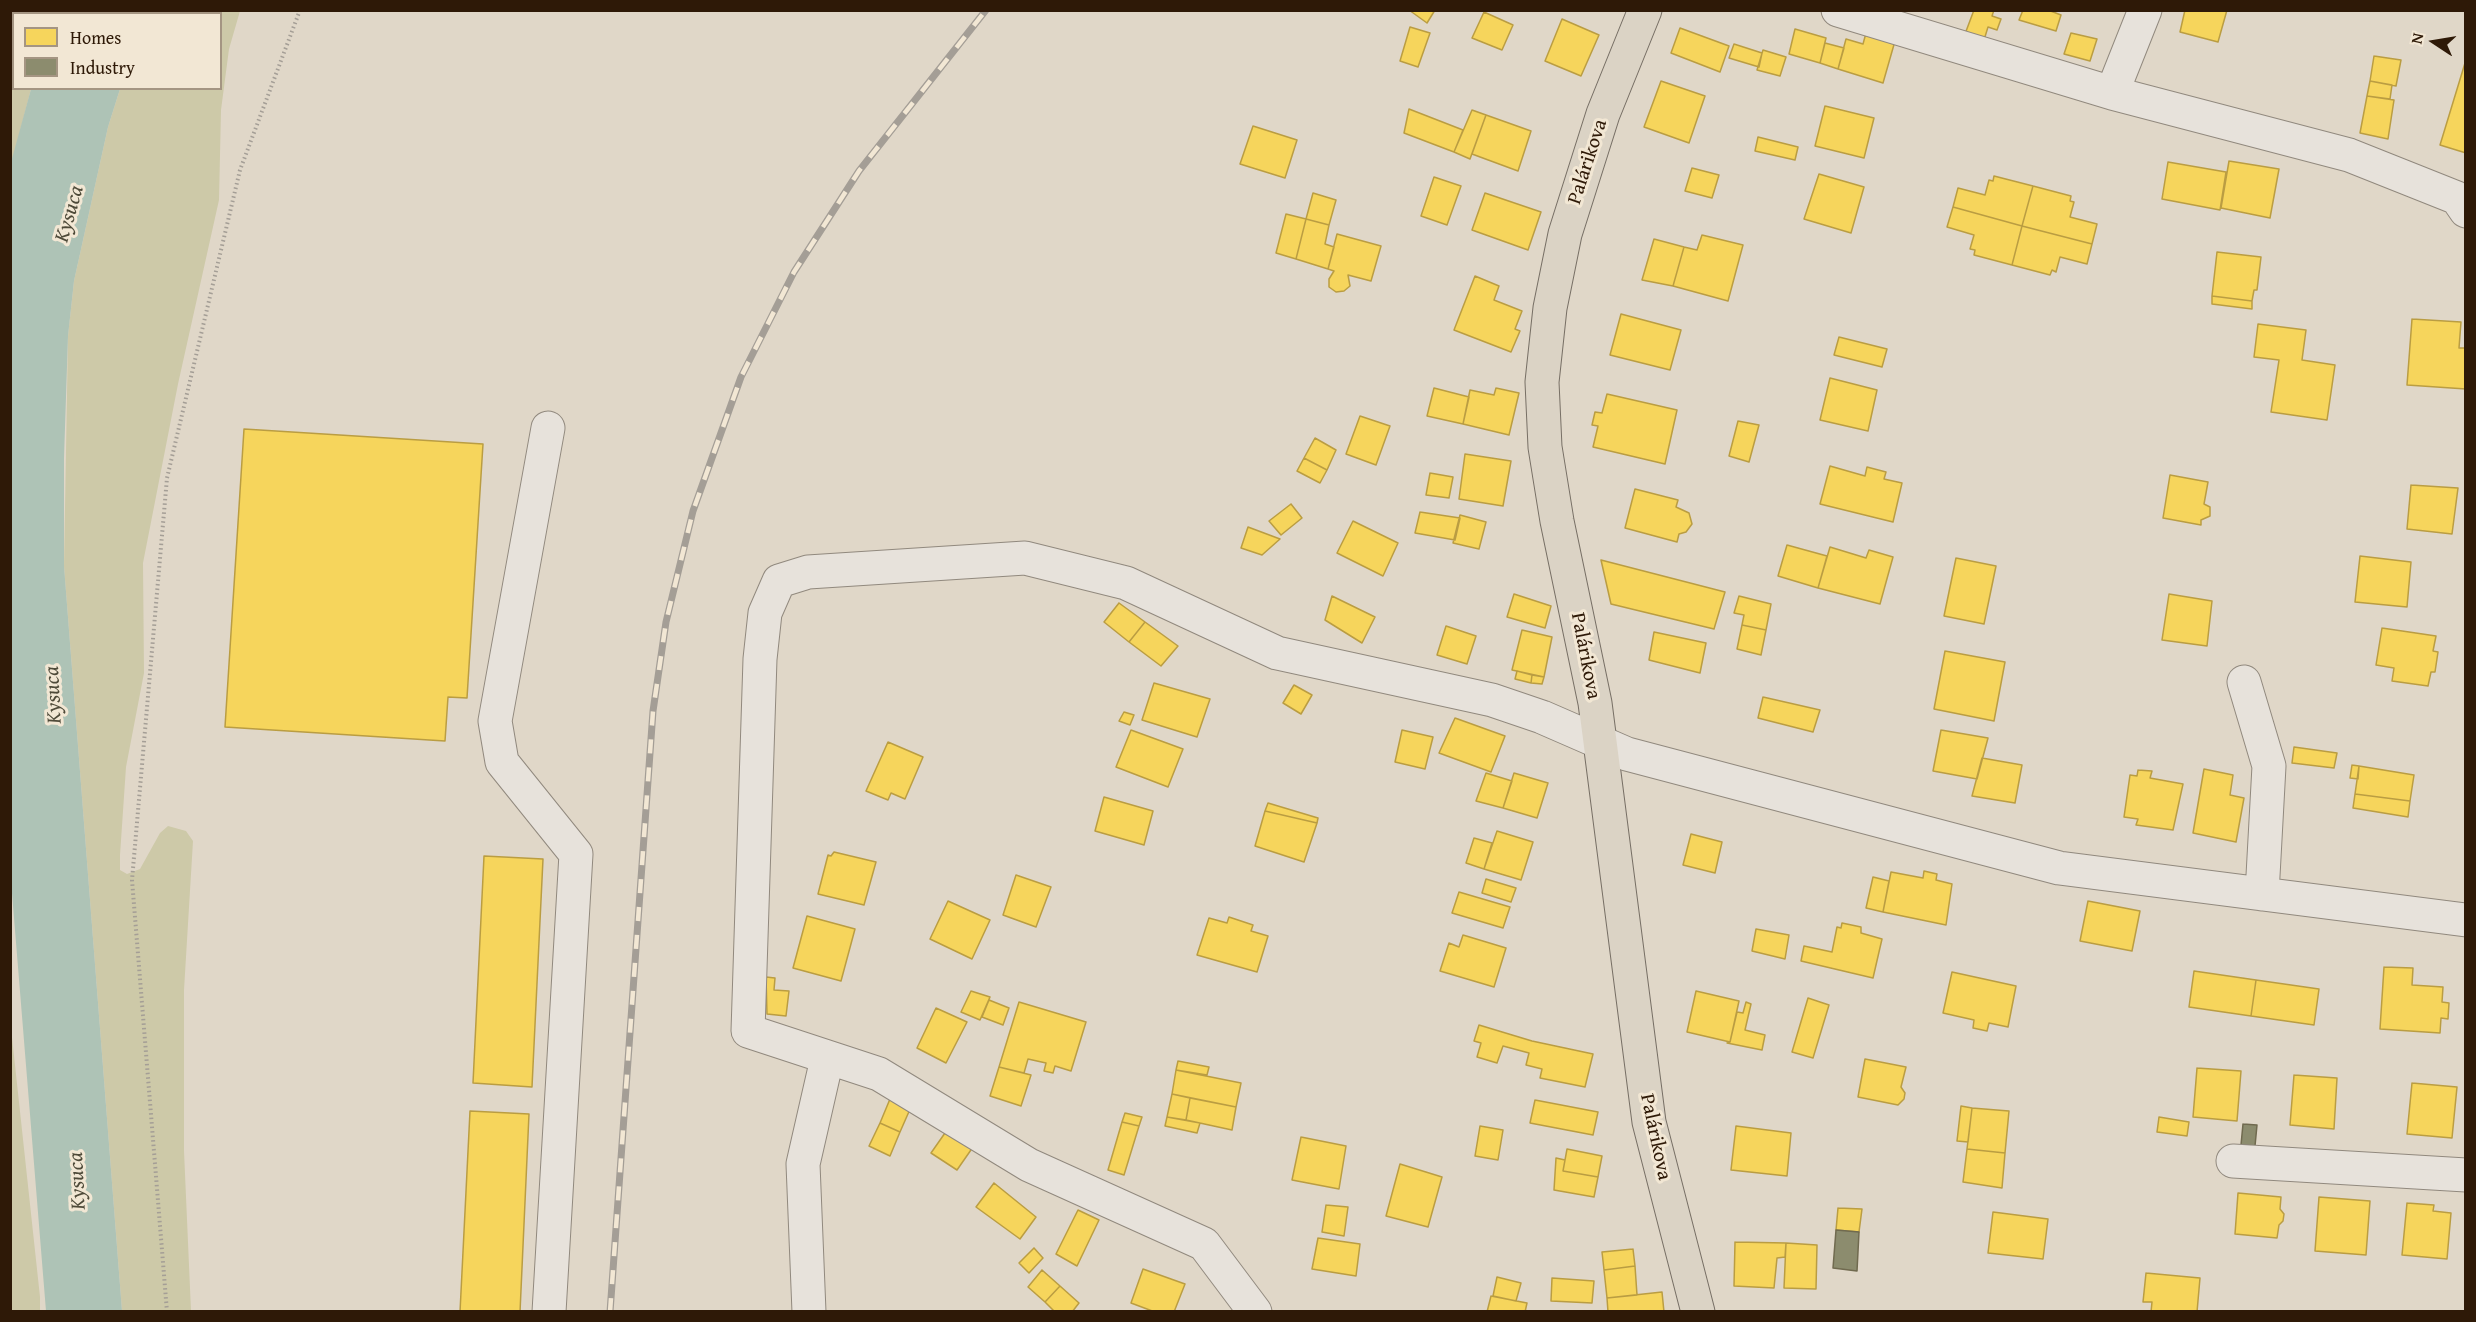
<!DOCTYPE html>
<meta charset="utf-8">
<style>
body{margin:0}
#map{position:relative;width:2476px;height:1322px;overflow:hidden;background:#e0d7c8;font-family:"Gentium Book Plus",serif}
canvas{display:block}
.frame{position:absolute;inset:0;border:12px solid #2e1907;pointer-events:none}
.legend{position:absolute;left:12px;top:12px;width:210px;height:78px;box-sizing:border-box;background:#f2e7d4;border:2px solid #a49582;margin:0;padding:8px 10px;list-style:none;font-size:18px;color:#2e1907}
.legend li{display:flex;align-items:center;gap:12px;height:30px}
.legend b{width:30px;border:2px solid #a49582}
.north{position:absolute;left:2404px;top:12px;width:60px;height:60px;-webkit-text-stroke:4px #f2e7d4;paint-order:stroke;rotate:282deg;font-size:16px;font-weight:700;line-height:24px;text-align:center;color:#2e1907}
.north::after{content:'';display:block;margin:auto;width:21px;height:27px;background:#2e1907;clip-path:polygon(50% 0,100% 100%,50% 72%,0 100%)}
</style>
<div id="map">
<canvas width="2476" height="1322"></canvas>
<div class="frame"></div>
<ul class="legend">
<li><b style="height:16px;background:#f6d55c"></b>Homes</li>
<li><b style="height:16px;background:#8c8c6e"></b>Industry</li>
</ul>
<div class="north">N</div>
</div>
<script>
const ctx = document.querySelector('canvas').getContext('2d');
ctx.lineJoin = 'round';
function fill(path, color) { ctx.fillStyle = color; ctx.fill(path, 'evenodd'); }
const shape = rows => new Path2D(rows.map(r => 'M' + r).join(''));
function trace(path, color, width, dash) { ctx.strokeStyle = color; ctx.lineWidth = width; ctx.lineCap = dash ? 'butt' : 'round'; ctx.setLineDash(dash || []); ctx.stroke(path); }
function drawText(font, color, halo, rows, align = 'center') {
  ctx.font = font + ' "Gentium Book Plus",serif'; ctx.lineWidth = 6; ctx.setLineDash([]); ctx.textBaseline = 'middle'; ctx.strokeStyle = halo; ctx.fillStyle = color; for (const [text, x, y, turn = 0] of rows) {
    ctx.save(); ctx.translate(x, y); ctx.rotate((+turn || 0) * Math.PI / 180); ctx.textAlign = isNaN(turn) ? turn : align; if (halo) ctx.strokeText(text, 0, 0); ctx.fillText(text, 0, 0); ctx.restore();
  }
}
fill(shape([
 [149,10,240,11,229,49,221,110,219,200,178,384,143,563,144,673,126,767,120,855,120,870,127,874,140,869,160,833,168,826,186,831,193,841,184,990,184,1151,191,1311,122,1311,64,566,68,336,74,281,108,127,120,89,220,88,220,14,148,13],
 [11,11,54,11,53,13,14,14,14,88,31,89,11,166],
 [11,1028,40,1297,40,1311,11,1311]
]), '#cdc9a8');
fill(shape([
 [54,11,149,10,149,11,148,14,53,13],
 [31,89,120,89,108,127,74,281,68,336,64,458,64,566,122,1311,46,1311,11,881,10,166]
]), '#aec3b6');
const homes = shape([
 [1409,10,1435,10,1427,23,1409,10],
 [1974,10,1994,10,1992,16,2001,19,1997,30,1988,27,1984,40,1965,34,1974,10],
 [2023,10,2048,10,2061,15,2056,31,2019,20,2023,10],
 [2185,10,2227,10,2218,42,2180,32,2185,10],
 [1484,12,1513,25,1502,50,1472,38,1484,12],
 [1562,19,1599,35,1581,76,1545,61,1562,19],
 [1410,27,1430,33,1418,67,1400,61,1410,27],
 [1680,28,1729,46,1720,72,1671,53,1680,28],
 [1795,29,1826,38,1820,63,1789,54,1795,29],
 [1866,33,1895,41,1883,83,1838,69,1846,39,1863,44,1866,33],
 [2071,33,2097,39,2090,61,2064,54,2071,33],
 [1825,43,1844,48,1838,69,1820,63,1825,43],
 [1734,44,1762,53,1759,67,1729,58,1734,44],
 [1763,50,1786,57,1780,76,1757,70,1763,50],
 [2374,56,2401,60,2396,86,2370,81,2374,56],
 [2465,63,2466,63,2466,153,2440,145,2465,63],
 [1661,81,1705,96,1689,143,1644,127,1661,81],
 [2370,81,2392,85,2390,99,2367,96,2370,81],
 [2367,96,2394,100,2388,139,2360,133,2367,96],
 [1825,106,1874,118,1864,158,1815,146,1825,106],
 [1409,109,1463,130,1454,152,1404,133,1409,109],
 [1472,110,1486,115,1470,159,1454,152,1472,110],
 [1486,115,1531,131,1518,171,1472,154,1486,115],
 [1253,126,1297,140,1285,178,1240,164,1253,126],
 [1758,137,1798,147,1795,160,1755,151,1758,137],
 [2229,161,2279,169,2270,218,2221,208,2229,161],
 [2168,162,2226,172,2220,210,2162,199,2168,162],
 [1692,168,1719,175,1712,198,1685,191,1692,168],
 [1819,174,1864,187,1851,233,1804,219,1819,174],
 [1994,176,2033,186,2022,226,1953,207,1958,188,1985,195,1989,180,1993,181,1994,176],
 [1434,177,1461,186,1447,225,1421,216,1434,177],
 [2033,186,2071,196,2070,201,2074,202,2070,217,2097,224,2092,244,2022,226,2033,186],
 [1313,193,1336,200,1329,225,1306,219,1313,193],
 [1485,193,1541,212,1528,250,1472,230,1485,193],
 [1953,207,2022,226,2012,265,1974,255,1975,250,1970,249,1974,235,1947,227,1953,207],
 [1286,214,1306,219,1296,259,1276,253,1286,214],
 [1306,219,1329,225,1325,244,1334,247,1328,269,1296,259,1306,219],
 [2022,226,2092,244,2087,264,2060,257,2056,272,2052,270,2050,275,2012,265,2022,226],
 [1337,234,1381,246,1371,281,1348,275,1350,286,1344,291,1336,292,1329,287,1329,279,1334,271,1328,269,1337,234],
 [1702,235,1743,245,1728,301,1673,286,1684,247,1697,250,1702,235],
 [1654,239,1684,247,1673,286,1642,280,1654,239],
 [2217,252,2261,257,2257,290,2254,290,2252,301,2212,296,2217,252],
 [1475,276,1499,286,1494,300,1522,311,1515,329,1520,331,1511,352,1454,330,1475,276],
 [2212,296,2252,301,2252,309,2212,304,2212,296],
 [1621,314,1681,330,1670,370,1610,355,1621,314],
 [2412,319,2461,322,2459,348,2466,348,2466,389,2407,385,2412,319],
 [2258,324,2306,330,2302,360,2335,365,2327,420,2271,412,2279,360,2254,357,2258,324],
 [1839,337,1887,349,1882,367,1834,355,1839,337],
 [1830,378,1877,390,1868,431,1820,420,1830,378],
 [1434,388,1469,397,1463,424,1427,416,1434,388],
 [1496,388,1519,393,1509,435,1463,424,1470,390,1494,395,1496,388],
 [1607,394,1677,410,1665,464,1593,447,1598,426,1592,425,1595,412,1602,413,1607,394],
 [1360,416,1390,426,1376,465,1346,454,1360,416],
 [1738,421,1759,425,1749,462,1729,456,1738,421],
 [244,429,483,444,467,698,448,697,445,741,225,727,244,429],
 [1315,438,1336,450,1327,470,1304,458,1315,438],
 [1465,454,1511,461,1503,506,1459,499,1465,454],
 [1304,458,1327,470,1320,483,1297,471,1304,458],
 [1830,466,1865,476,1867,467,1886,472,1884,479,1902,483,1893,522,1820,504,1830,466],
 [1430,473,1453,477,1449,498,1426,495,1430,473],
 [2170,475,2208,482,2204,504,2210,507,2210,516,2201,520,2201,525,2163,518,2170,475],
 [2411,485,2458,488,2452,534,2407,529,2411,485],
 [1635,489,1678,500,1676,507,1689,513,1692,524,1686,532,1679,534,1677,542,1625,528,1635,489],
 [1291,504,1302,518,1281,535,1269,521,1291,504],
 [1420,512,1460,518,1455,540,1415,533,1420,512],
 [1460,515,1486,522,1479,549,1453,543,1460,515],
 [1353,521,1398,543,1383,576,1337,553,1353,521],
 [1248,527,1280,539,1262,555,1241,548,1248,527],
 [1787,545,1827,556,1818,588,1778,576,1787,545],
 [1830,547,1866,558,1869,550,1893,557,1880,604,1818,588,1830,547],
 [2360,556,2411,562,2407,607,2355,602,2360,556],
 [1956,558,1996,566,1984,624,1944,616,1956,558],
 [1601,560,1725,592,1714,629,1611,604,1601,560],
 [1514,594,1551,606,1545,628,1507,617,1514,594],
 [2169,594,2212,601,2207,646,2162,640,2169,594],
 [1332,596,1375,617,1362,643,1325,620,1332,596],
 [1739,596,1771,604,1766,630,1742,625,1744,615,1734,613,1739,596],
 [1119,603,1145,622,1129,642,1104,622,1119,603],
 [1145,622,1178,646,1161,666,1129,642,1145,622],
 [1742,625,1766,630,1761,655,1737,649,1742,625],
 [1446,626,1476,636,1467,664,1437,655,1446,626],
 [2382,628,2436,636,2433,651,2438,652,2435,672,2431,672,2428,686,2392,681,2394,668,2376,665,2382,628],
 [1522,630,1552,637,1544,677,1512,670,1522,630],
 [1654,632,1706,643,1700,673,1649,660,1654,632],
 [1945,651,2005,662,1994,721,1934,709,1945,651],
 [1517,671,1532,675,1531,683,1515,679,1517,671],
 [1532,675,1544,677,1542,684,1531,683,1532,675],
 [1154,683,1210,699,1197,737,1142,720,1154,683],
 [1294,685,1312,695,1301,714,1283,703,1294,685],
 [1763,697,1820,710,1813,732,1758,718,1763,697],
 [1124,712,1134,715,1130,725,1119,721,1124,712],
 [1455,718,1505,736,1491,772,1439,753,1455,718],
 [1131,730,1183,749,1168,787,1116,767,1131,730],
 [1402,730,1433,737,1425,769,1395,762,1402,730],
 [1941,730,1988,738,1977,779,1933,771,1941,730],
 [888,742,923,757,905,799,891,793,888,800,866,791,888,742],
 [2294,747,2337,753,2334,768,2292,763,2294,747],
 [1982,758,2022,765,2015,803,1972,796,1982,758],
 [2352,765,2359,766,2358,779,2350,778,2352,765],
 [2359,766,2414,775,2410,801,2355,794,2359,766],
 [2204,769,2233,775,2230,795,2244,798,2236,842,2193,833,2204,769],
 [2138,770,2152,771,2150,778,2183,784,2173,830,2136,825,2138,819,2124,817,2130,775,2137,776,2138,770],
 [1486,773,1512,781,1503,808,1476,801,1486,773],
 [1514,773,1548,783,1537,818,1503,808,1514,773],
 [2355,794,2410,801,2408,817,2353,808,2355,794],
 [1104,797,1153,811,1144,845,1095,831,1104,797],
 [1268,803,1318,818,1317,823,1265,811,1268,803],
 [1265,811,1317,823,1304,862,1255,846,1265,811],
 [1497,831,1533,842,1521,880,1484,869,1497,831],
 [1691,834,1722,842,1715,873,1683,865,1691,834],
 [1474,838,1492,843,1484,869,1466,863,1474,838],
 [834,852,876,862,864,905,818,894,828,855,831,856,834,852],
 [484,856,543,859,532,1087,473,1083,484,856],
 [1924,871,1937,874,1936,880,1952,884,1946,925,1883,912,1891,872,1923,878,1924,871],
 [1016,875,1051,887,1036,927,1003,915,1016,875],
 [1873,877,1889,881,1883,912,1866,908,1873,877],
 [1486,879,1516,888,1511,902,1482,893,1486,879],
 [1459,892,1510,907,1503,928,1452,913,1459,892],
 [948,901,990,920,972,959,930,939,948,901],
 [2088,901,2140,911,2132,951,2080,941,2088,901],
 [807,916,855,929,841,981,793,968,807,916],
 [1229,917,1253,925,1251,931,1268,936,1257,972,1197,955,1209,918,1227,923,1229,917],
 [1842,923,1861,927,1861,933,1882,939,1873,978,1801,961,1804,946,1832,952,1837,927,1841,928,1842,923],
 [1756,929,1789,935,1785,959,1752,951,1756,929],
 [1463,935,1506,948,1494,987,1440,971,1449,943,1459,947,1463,935],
 [2384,967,2413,968,2412,985,2443,987,2442,1002,2449,1003,2448,1019,2441,1018,2440,1033,2380,1029,2384,967],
 [2194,971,2256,980,2251,1016,2189,1007,2194,971],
 [1952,972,2016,986,2008,1027,1989,1023,1987,1031,1973,1028,1974,1020,1943,1013,1952,972],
 [766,977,775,978,774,990,789,991,786,1016,767,1014,766,977],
 [2256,980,2319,989,2314,1025,2251,1016,2256,980],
 [971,991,990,997,980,1020,961,1012,971,991],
 [1696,991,1739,1001,1730,1042,1687,1032,1696,991],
 [1808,998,1829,1005,1813,1058,1792,1052,1808,998],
 [989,1000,1009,1008,1003,1025,982,1017,989,1000],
 [1019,1002,1086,1022,1071,1071,1055,1066,1053,1073,1044,1071,1046,1063,1028,1059,1024,1073,999,1067,1019,1002],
 [1746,1002,1751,1004,1745,1030,1765,1035,1762,1050,1727,1043,1730,1042,1737,1012,1743,1013,1746,1002],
 [936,1008,967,1022,946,1063,917,1048,936,1008],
 [1479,1025,1532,1041,1593,1054,1585,1087,1540,1078,1542,1069,1526,1065,1529,1053,1503,1046,1497,1063,1477,1057,1481,1043,1474,1041,1479,1025],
 [1865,1059,1906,1067,1901,1087,1905,1093,1904,1099,1898,1105,1858,1097,1865,1059],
 [1178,1061,1209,1067,1207,1075,1176,1070,1178,1061],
 [999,1067,1031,1075,1021,1106,990,1096,999,1067],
 [2197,1068,2241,1071,2237,1121,2193,1117,2197,1068],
 [1176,1070,1241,1083,1236,1107,1172,1094,1176,1070],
 [2294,1075,2337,1078,2334,1129,2290,1125,2294,1075],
 [2412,1083,2457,1087,2452,1138,2407,1134,2412,1083],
 [1172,1094,1190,1098,1186,1120,1167,1117,1172,1094],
 [1190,1098,1236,1107,1232,1130,1186,1120,1190,1098],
 [890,1099,911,1107,900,1132,880,1123,890,1099],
 [1535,1100,1598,1112,1593,1135,1530,1123,1535,1100],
 [1961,1106,1972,1108,1968,1142,1957,1141,1961,1106],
 [1972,1108,2009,1111,2005,1153,1967,1149,1972,1108],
 [470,1111,529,1114,520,1312,460,1312,470,1111],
 [1125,1113,1142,1117,1139,1126,1122,1122,1125,1113],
 [1167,1117,1200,1123,1197,1133,1165,1126,1167,1117],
 [2159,1117,2189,1122,2187,1136,2157,1132,2159,1117],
 [1122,1122,1139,1126,1124,1175,1108,1170,1122,1122],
 [880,1123,900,1132,890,1156,869,1146,880,1123],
 [1480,1126,1503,1130,1498,1160,1475,1156,1480,1126],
 [1736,1126,1791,1133,1787,1176,1731,1170,1736,1126],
 [945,1133,973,1147,957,1170,931,1153,945,1133],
 [1301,1137,1346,1146,1339,1189,1292,1180,1301,1137],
 [1567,1149,1602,1156,1598,1177,1563,1171,1567,1149],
 [1967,1149,2005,1153,2002,1188,1963,1182,1967,1149],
 [1556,1158,1565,1160,1563,1171,1598,1177,1594,1197,1554,1190,1556,1158],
 [1400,1164,1442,1177,1428,1227,1386,1216,1400,1164],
 [994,1183,1036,1217,1020,1239,976,1207,994,1183],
 [2238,1193,2281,1197,2280,1209,2284,1214,2283,1221,2279,1225,2277,1238,2235,1234,2238,1193],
 [2319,1197,2370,1201,2366,1255,2315,1251,2319,1197],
 [2407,1203,2434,1205,2433,1211,2451,1213,2447,1259,2402,1255,2407,1203],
 [1326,1205,1348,1207,1344,1236,1322,1232,1326,1205],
 [1838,1208,1862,1209,1859,1232,1836,1230,1838,1208],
 [1078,1210,1099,1220,1077,1266,1056,1254,1078,1210],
 [1993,1212,2048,1219,2043,1259,1988,1253,1993,1212],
 [1318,1238,1360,1244,1356,1276,1312,1269,1318,1238],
 [1735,1242,1786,1243,1785,1257,1777,1258,1774,1288,1734,1286,1735,1242],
 [1786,1243,1817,1245,1816,1289,1784,1288,1786,1243],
 [1034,1248,1043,1258,1029,1273,1019,1263,1034,1248],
 [1633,1249,1635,1266,1604,1270,1602,1252,1633,1249],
 [1635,1266,1637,1295,1607,1298,1604,1270,1635,1266],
 [1143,1269,1185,1284,1174,1312,1155,1312,1131,1303,1143,1269],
 [1042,1270,1060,1286,1045,1302,1028,1287,1042,1270],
 [2146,1273,2200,1278,2197,1312,2151,1312,2152,1302,2143,1302,2146,1273],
 [1497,1277,1521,1283,1516,1301,1493,1296,1497,1277],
 [1552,1278,1594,1281,1592,1303,1551,1301,1552,1278],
 [1060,1286,1079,1303,1072,1312,1055,1312,1045,1302,1060,1286],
 [1662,1292,1664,1312,1608,1312,1607,1298,1662,1292],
 [1491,1296,1527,1303,1525,1312,1487,1312,1491,1296]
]);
fill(homes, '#f6d55c');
trace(homes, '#ba9d42', 1.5);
const industry = shape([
 [2243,1124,2257,1125,2255,1146,2241,1145,2243,1124],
 [1836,1230,1859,1232,1857,1271,1833,1268,1836,1230]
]);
fill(industry, '#8c8c6e');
trace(industry, '#706a4f', 1.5);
const minor = shape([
 [1838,10,2112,93,2349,155,2457,198,2466,211],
 [2112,93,2145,10],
 [548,428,495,721,502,762,576,854,549,1312],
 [2244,682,2269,766,2262,894],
 [2233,1161,2466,1175],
 [809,1312,803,1164,827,1059],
 [1255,1312,1204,1244,1029,1165,879,1074,748,1031,760,659,765,613,779,581,808,572,1025,558,1126,583,1277,653,1492,700,1542,717,1627,754,2059,868,2466,920]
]);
const major = shape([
 [1645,10,1603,114,1565,234,1550,308,1542,382,1545,447,1557,521,1595,703,1649,1122,1698,1312]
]);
trace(minor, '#91897e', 35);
trace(major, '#776f65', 35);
trace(shape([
 [167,1312,132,880,167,478,240,170,300,10]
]), '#a49e96', 4, [1.5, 3]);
trace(minor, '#e7e2db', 33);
trace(major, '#dbd3c5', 33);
const rail = shape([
 [610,1312,653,711,666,622,693,511,741,377,794,272,859,171,986,10]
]);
trace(rail, '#a49e96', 7);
trace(rail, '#f2e7d4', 4.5, [14]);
drawText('20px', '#2e1907', '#f2e7d4', [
 ["Palárikova",1588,162,-72],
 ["Palárikova",1585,656,79],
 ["Palárikova",1655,1137,78]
]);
drawText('italic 21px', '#4e4a39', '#f2e7d4', [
 ["Kysuca",70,214,-74],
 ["Kysuca",54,695,-93],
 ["Kysuca",78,1181,-93]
]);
</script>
